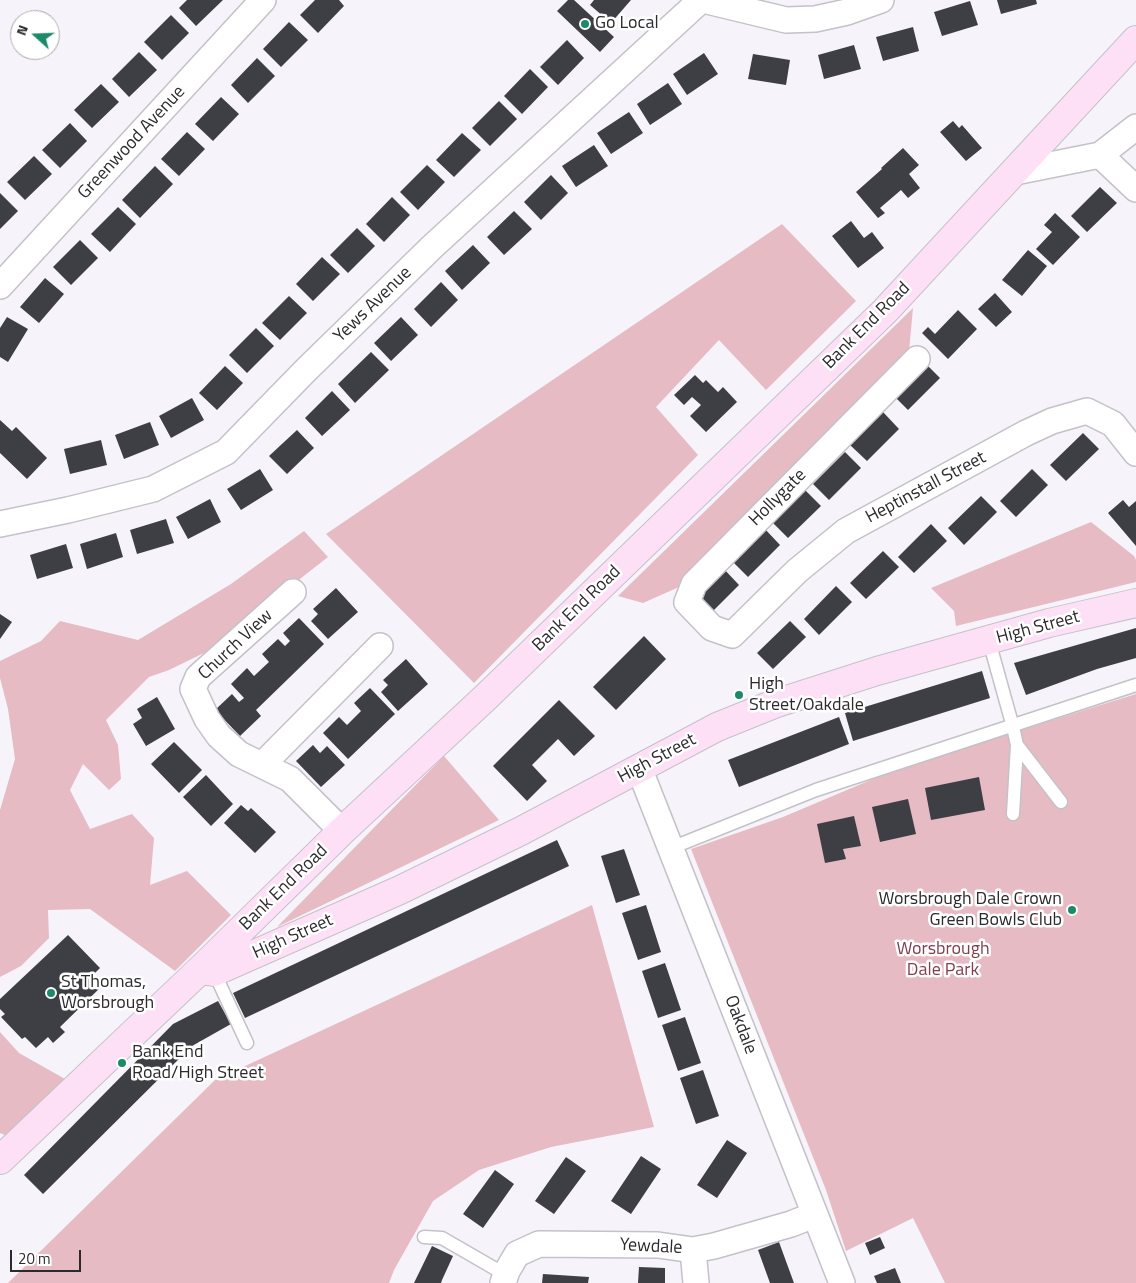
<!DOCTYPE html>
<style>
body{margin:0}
#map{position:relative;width:1136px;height:1283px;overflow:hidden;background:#f7f3fa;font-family:"Titillium Web",sans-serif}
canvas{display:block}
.north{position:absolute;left:10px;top:10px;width:50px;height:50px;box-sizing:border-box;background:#fff;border:1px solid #abaaab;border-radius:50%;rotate:290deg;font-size:14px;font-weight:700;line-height:20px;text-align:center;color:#2c2a2d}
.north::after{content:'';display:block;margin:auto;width:18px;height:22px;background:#1a8a69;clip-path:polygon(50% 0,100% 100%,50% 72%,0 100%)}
.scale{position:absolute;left:10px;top:1250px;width:71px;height:22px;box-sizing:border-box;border:2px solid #2c2a2d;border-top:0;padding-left:6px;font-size:15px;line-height:18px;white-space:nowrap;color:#2c2a2d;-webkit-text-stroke:4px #fff;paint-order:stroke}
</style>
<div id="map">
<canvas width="1136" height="1283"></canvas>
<div class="north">N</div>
<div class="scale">20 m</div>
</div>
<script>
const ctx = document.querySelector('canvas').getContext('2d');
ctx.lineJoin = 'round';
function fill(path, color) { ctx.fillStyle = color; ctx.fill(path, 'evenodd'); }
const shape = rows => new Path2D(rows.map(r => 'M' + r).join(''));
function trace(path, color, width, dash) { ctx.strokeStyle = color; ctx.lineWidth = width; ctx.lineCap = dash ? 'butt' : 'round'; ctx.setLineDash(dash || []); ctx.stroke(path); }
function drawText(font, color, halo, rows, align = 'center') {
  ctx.font = font + ' "Titillium Web",sans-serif'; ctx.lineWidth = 5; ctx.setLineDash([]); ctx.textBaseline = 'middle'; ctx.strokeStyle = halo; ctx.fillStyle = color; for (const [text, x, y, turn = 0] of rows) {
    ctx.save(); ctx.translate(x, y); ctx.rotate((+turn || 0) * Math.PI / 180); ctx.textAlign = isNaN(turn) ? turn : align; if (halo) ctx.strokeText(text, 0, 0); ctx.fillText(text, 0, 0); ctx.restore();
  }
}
fill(shape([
 [782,224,856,301,766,390,719,340,656,407,698,455,474,683,326,534],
 [913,308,909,351,679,587,643,603,618,596],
 [1091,522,1134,556,1136,560,1136,582,956,626,954,611,931,588],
 [304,531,328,557,208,651,169,670,149,677,106,720,118,745,121,779,109,790,83,764,70,790,90,829,132,814,154,838,150,885,187,871,231,915,175,971,90,909,48,910,49,938,21,966,0,977,0,810,15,759,8,709,0,678,0,661,41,641,60,621,138,640,231,584],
 [1136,694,1136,1283,945,1283,913,1218,846,1251,826,1190,691,849,783,817,899,768],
 [444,756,499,820,277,927],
 [592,905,654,1127,551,1147,479,1170,433,1201,394,1270,389,1283,8,1283,215,1080],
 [0,1032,19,1053,65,1079,7,1136,0,1133]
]), '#e6bbc3');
fill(shape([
 [187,0,223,0,196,26,179,8],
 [315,0,339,0,344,6,318,33,300,15],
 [568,0,574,0,614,37,600,52,557,11],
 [594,0,631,0,611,23,590,5],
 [997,0,1036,0,1037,4,1001,14],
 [970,1,978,25,942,36,934,12],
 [171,15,189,33,162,60,144,42],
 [289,22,308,40,281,67,263,49],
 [913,27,919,51,883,61,876,37],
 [567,40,584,58,558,85,540,67],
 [854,45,861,69,824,79,818,55],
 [139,52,157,70,129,97,112,79],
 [704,53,718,74,687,95,673,74],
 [753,54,790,60,786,85,748,79],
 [257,58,275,76,248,103,231,85],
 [530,69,548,87,522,114,504,96],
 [668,83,682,104,650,125,637,104],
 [101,84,119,102,92,128,74,110],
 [221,97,239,114,213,141,195,124],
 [499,101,517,119,490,146,472,128],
 [629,112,643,133,611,154,597,133],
 [953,121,959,128,962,125,982,148,966,161,940,132],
 [70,123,87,141,60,168,42,150],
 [187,132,205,149,179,176,161,159],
 [462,133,481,150,454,177,436,160],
 [594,145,608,166,576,187,562,166],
 [903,148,919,165,909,174,920,188,908,198,901,190,880,208,885,213,878,218,856,192,882,169,881,168],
 [34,156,52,174,25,200,7,182],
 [427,165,445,182,418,210,400,192],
 [155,166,173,184,140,218,122,200],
 [551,175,568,193,541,220,524,202],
 [1100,187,1117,203,1087,232,1071,216],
 [0,193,18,211,0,229],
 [392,197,410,215,384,242,366,224],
 [118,207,136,224,110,252,91,234],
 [514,211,532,229,504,255,487,237],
 [1055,213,1080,237,1053,265,1036,249,1052,232,1044,225],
 [851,221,864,238,872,232,884,248,858,268,832,236],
 [357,228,375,246,348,273,330,255],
 [80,240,98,258,71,285,53,267],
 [473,245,490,263,462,290,445,271],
 [1028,250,1047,266,1022,296,1002,280],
 [322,257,340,274,313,301,296,284],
 [45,278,64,294,39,323,20,307],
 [441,282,458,300,431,327,414,309],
 [995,293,1012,312,996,327,978,309],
 [289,296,307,313,280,340,262,323],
 [958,310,977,329,948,359,922,333,928,327,935,334],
 [7,317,28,329,8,362,0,357,0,328],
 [401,317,418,335,391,361,374,343],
 [256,328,274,346,247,373,229,355],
 [371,352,389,370,355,403,338,384],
 [924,362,940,378,908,410,892,394],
 [225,366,243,383,217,410,199,393],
 [695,375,703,383,706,380,718,392,723,387,737,402,706,432,690,416,701,405,692,397,684,405,674,395],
 [332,391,350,410,322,436,305,418],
 [192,398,204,420,171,438,159,416],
 [883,412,899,429,867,461,850,445],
 [0,420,12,431,16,427,47,458,27,479,0,453],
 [150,422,159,445,124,459,115,435],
 [297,430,314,448,287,474,269,456],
 [1083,433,1099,449,1066,481,1050,465],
 [101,440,107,465,70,474,64,449],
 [845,452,861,468,829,500,813,484],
 [260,469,273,490,241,510,227,489],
 [1032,469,1048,485,1016,517,1000,501],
 [805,490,821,506,788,538,772,522],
 [981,496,997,512,964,545,948,528],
 [210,499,221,522,188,539,176,517],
 [1123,500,1129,507,1136,501,1136,546,1108,513],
 [166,519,174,543,137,554,130,530],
 [931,524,947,541,914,573,898,557],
 [764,528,780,545,748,577,732,561],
 [116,533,123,557,87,569,80,544],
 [66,544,73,568,37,579,30,555],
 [883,551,899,567,866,599,850,583],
 [723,568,739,585,707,617,691,601],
 [836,586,852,602,819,635,804,619],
 [336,588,358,612,328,639,311,621,318,614,313,609],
 [0,614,12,622,0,639],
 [299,618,324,644,256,710,261,716,240,736,215,710,232,694,239,702,244,698,231,684,247,668,254,676,269,662,262,654,278,639,285,646,290,641,283,633],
 [790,621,806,637,773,669,757,653],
 [1136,628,1136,658,1097,669,1026,695,1014,663],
 [644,636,666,659,616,710,593,687],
 [406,659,428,684,398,711,381,692,388,685,383,680],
 [982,671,990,698,853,741,845,713],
 [370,688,395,714,348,759,323,733,339,717,347,725,361,711,354,703],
 [157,697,175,729,146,746,133,724,142,718,137,709],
 [559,700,595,736,574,756,558,739,532,765,547,781,527,801,493,766],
 [839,717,849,744,739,787,728,760],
 [174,742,202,770,179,793,151,764],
 [313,745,320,753,327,746,345,765,321,787,296,761],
 [206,775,233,804,211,826,183,797],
 [979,777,985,810,931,820,925,788],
 [908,799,916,834,880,842,872,807],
 [241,805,248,811,251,808,276,832,255,853,224,823],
 [854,816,861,846,843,849,846,859,825,863,817,824],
 [557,840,569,866,245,1018,233,993],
 [624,849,640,895,616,903,601,856],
 [646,905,661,952,638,960,622,913],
 [68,935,100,968,92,976,102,986,60,1027,65,1032,53,1043,48,1037,36,1048,25,1037,22,1039,1,1017,5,1014,0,1009,0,999],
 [665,963,681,1010,658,1018,642,971],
 [218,1001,231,1024,192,1046,43,1194,24,1175,173,1024],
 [685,1017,701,1063,678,1071,662,1025],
 [703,1070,719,1116,696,1124,680,1078],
 [727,1140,747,1153,717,1198,697,1185],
 [641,1156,661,1169,631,1214,611,1201],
 [566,1157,586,1171,554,1214,535,1201],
 [495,1170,514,1184,483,1228,463,1214],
 [880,1237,885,1248,870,1255,865,1243],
 [779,1242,787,1264,794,1283,770,1283,758,1250],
 [432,1246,453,1256,442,1280,441,1283,414,1283],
 [639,1267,665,1268,665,1283,638,1283],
 [895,1268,901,1283,877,1283,874,1276],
 [543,1274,589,1277,588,1283,542,1283]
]), '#3e3f45');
const lane = shape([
 [989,641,1013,727,1017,745,1061,802],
 [1013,814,1017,745],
 [671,848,816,790,1136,685],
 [214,972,247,1043],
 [424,1237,442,1238,506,1275]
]);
const street = shape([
 [703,0,786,20,815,19,847,12,881,0],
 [1100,155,1136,189],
 [1015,172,1100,155,1136,127],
 [0,286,263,0],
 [917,359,694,584,687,602,712,628,732,635,797,571,846,531,1026,433,1052,421,1087,411,1113,424,1136,453],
 [0,524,68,510,153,489,226,452,306,370,432,247,701,0],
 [293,592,198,677,193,689,207,719,219,736,239,754,290,779,342,831],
 [262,765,380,646],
 [639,768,842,1283],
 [693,1250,696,1283],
 [503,1283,507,1271,517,1254,539,1244,658,1245,693,1250,714,1246,791,1224,814,1215]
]);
const secondary = shape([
 [200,970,214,972,400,890,521,831,717,727,774,704,877,671,1049,623,1136,603],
 [0,1160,200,970,342,831,486,697,885,311,1136,40]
]);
trace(lane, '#c5c1c8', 15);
trace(street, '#c5c1c8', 28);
trace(secondary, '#c5c1c8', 30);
trace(lane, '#fff', 12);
trace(street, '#fff', 25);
trace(secondary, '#fee0f6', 28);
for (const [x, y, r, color] of [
 [585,24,5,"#1a8a69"],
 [739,695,5,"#1a8a69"],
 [1072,910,5,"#1a8a69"],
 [51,993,5,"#1a8a69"],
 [122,1063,5,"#1a8a69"]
]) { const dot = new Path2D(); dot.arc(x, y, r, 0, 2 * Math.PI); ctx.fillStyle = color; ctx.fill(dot); trace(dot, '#fff', 2); }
drawText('18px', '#2c2a2d', '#fff', [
 ["Go Local",595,24],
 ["High",749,685],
 ["Street/Oakdale",749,706],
 ["Worsbrough Dale Crown",1062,900,"right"],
 ["Green Bowls Club",1062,921,"right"],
 ["St Thomas,",61,983],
 ["Worsbrough",61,1004],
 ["Bank End",132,1053],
 ["Road/High Street",132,1074]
], 'left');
drawText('18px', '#2c2a2d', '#fff', [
 ["Greenwood Avenue",132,143,-47],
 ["Yews Avenue",373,305,-44],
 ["Bank End Road",867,326,-45],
 ["Heptinstall Street",926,488,-28],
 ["Hollygate",778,498,-45],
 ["Bank End Road",577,609,-44],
 ["High Street",1038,628,-15],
 ["Church View",236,645,-43],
 ["High Street",657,759,-28],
 ["Bank End Road",284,888,-44],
 ["High Street",293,937,-24],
 ["Oakdale",740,1025,69],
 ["Yewdale",651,1247,3]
]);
drawText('18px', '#813e4e', '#fff', [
 ["Worsbrough",943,950],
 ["Dale Park",943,971]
]);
</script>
